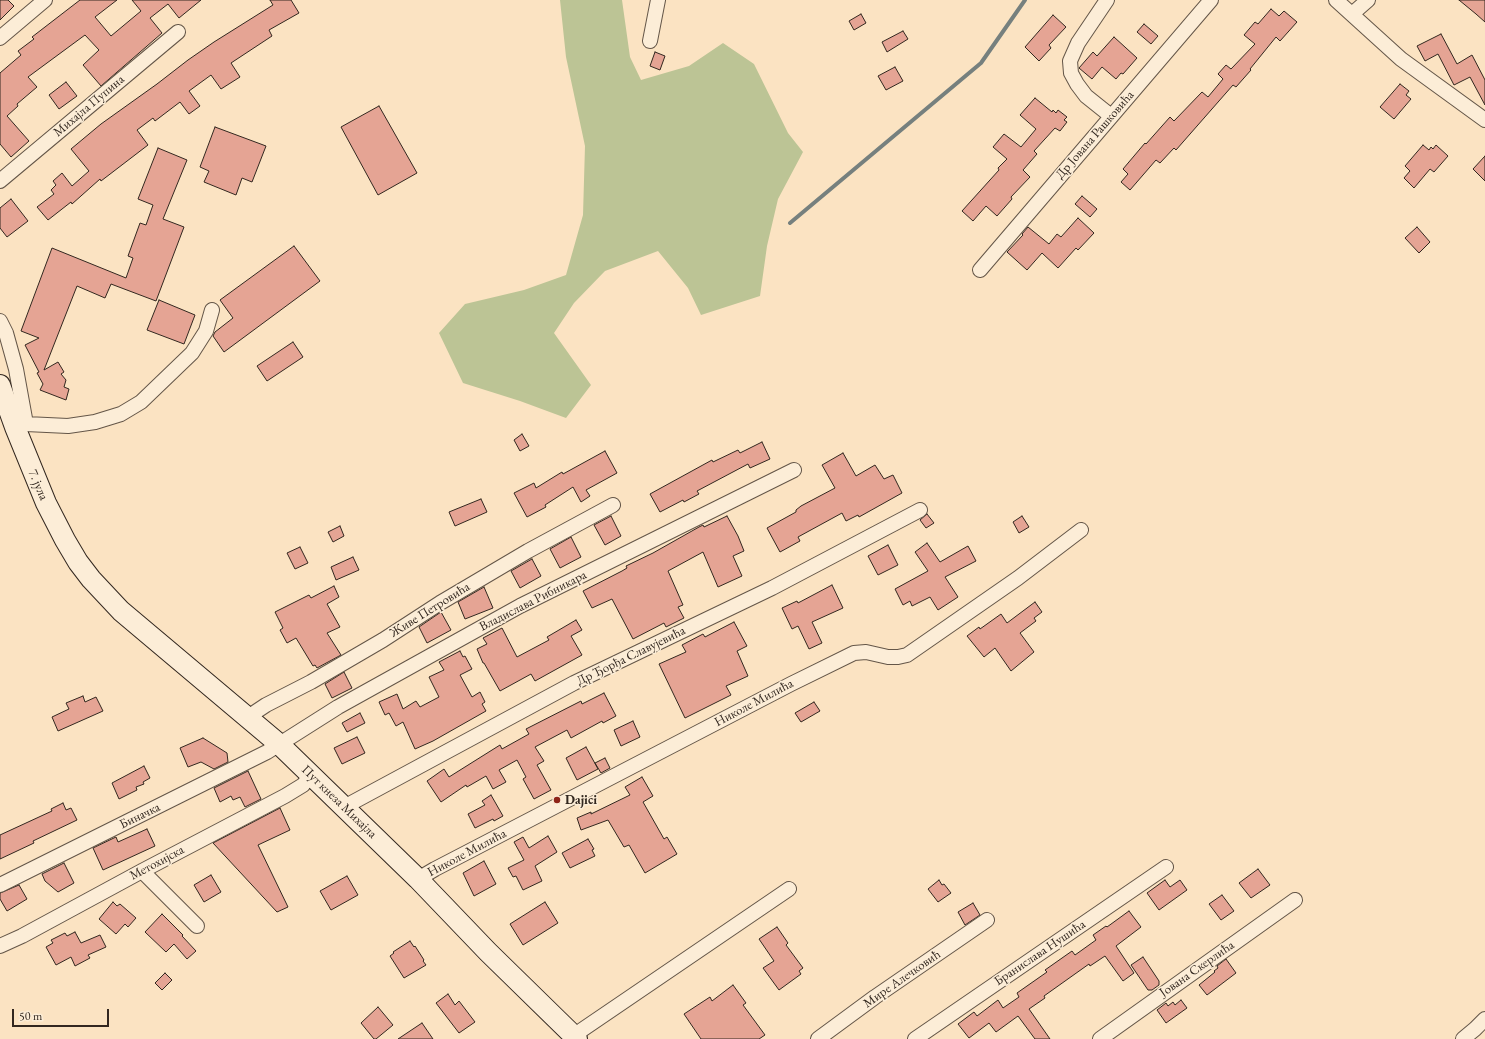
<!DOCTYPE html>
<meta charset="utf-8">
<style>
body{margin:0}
#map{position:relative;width:1485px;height:1039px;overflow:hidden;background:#fbe3c2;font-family:"EB Garamond",serif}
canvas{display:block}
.scale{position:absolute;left:12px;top:1009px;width:97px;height:18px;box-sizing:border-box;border:2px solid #32271f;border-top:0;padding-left:5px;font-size:12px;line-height:14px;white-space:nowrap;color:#32271f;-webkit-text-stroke:3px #fcedd7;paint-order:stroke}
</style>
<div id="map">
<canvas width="1485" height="1039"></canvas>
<div class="scale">50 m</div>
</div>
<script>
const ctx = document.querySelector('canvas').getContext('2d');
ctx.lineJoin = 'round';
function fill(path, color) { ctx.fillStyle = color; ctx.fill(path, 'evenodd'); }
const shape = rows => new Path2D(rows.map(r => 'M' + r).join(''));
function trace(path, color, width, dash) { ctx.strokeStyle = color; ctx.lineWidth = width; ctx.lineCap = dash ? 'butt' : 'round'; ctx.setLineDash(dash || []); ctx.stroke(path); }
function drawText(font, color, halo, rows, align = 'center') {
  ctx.font = font + ' "EB Garamond",serif'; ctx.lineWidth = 3; ctx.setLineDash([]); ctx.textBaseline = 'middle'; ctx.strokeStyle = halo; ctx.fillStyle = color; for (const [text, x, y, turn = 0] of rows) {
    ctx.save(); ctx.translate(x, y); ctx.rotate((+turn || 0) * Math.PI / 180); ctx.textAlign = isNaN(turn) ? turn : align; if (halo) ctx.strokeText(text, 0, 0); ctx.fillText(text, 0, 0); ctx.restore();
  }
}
fill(shape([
 [560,0,622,0,630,57,641,80,689,66,723,43,754,64,788,133,803,152,778,199,767,246,760,296,701,315,688,288,658,251,605,271,574,303,554,333,591,385,566,418,520,401,463,383,439,333,465,304,524,290,566,275,583,215,585,146,566,57]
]), '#bcc495');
trace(shape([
 [790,223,981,63,1025,0]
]), '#76807e', 4);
const building = shape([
 [0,0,8,0,14,6,0,20,0,0],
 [80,0,117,0,95,17,111,36,141,11,132,0,201,0,179,18,168,4,150,18,162,33,101,86,83,65,99,50,85,35,28,77,37,87,17,104,18,106,7,116,29,141,11,157,0,144,0,73,21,55,18,51,34,39,32,37,80,0],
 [270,0,291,0,299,13,269,30,272,36,231,63,240,77,221,89,211,75,189,91,200,106,189,114,180,102,155,121,153,118,137,130,148,145,101,181,100,179,72,204,71,202,48,220,37,207,54,194,51,190,56,185,53,181,62,173,72,186,89,171,71,149,101,124,157,84,188,60,214,42,273,5,270,0],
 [1459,0,1485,0,1485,22,1476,14,1459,0],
 [1271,9,1279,16,1284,11,1297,22,1280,41,1276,37,1250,69,1251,70,1236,87,1233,85,1176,150,1174,148,1160,163,1156,160,1130,190,1121,182,1128,174,1123,169,1145,143,1146,144,1170,117,1174,121,1202,92,1208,97,1223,79,1218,74,1226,65,1231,69,1255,44,1244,35,1255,22,1258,24,1271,9],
 [861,14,866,23,854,30,849,21,861,14],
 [1053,15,1066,27,1049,45,1051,48,1039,61,1025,47,1053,15],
 [1144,24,1158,36,1151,44,1137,32,1144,24],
 [903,31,908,39,887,52,882,42,903,31],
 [1441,34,1457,64,1472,55,1485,80,1485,105,1470,77,1454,85,1438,54,1425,61,1417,46,1441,34],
 [1114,37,1137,58,1123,74,1121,73,1116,79,1102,67,1092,79,1079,68,1093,52,1097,56,1114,37],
 [655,52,665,56,660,70,650,66,655,52],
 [895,67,903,81,886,90,878,76,895,67],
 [66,82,77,96,59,109,49,95,66,82],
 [1400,84,1409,91,1406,95,1411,99,1394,119,1380,107,1400,84],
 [1035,98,1052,112,1053,110,1056,113,1058,110,1067,117,1064,120,1067,122,1060,131,1055,128,1034,151,1037,154,1023,170,1030,177,1011,197,1012,199,997,216,986,206,973,221,962,211,999,170,998,168,1007,159,993,147,1004,134,1021,147,1036,129,1020,115,1035,98],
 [379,106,417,173,378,195,341,127,379,106],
 [215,127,266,146,252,182,242,178,236,195,204,182,209,171,200,167,215,127],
 [1423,145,1429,150,1431,147,1433,149,1436,145,1448,156,1434,172,1430,169,1414,188,1404,178,1410,171,1405,166,1423,145],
 [158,148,187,160,163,219,184,227,156,301,111,284,105,298,77,286,44,370,58,362,64,372,61,374,66,380,64,387,69,389,66,400,40,390,43,384,37,373,39,372,25,345,39,338,21,331,52,248,126,278,133,258,128,256,140,223,146,225,153,205,138,199,158,148],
 [1485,156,1485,181,1473,169,1485,156],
 [1082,196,1097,209,1090,217,1075,204,1082,196],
 [11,199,28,221,7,237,0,228,0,208,11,199],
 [1078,218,1094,233,1078,250,1076,248,1058,268,1042,253,1027,270,1007,252,1023,235,1022,234,1028,227,1049,244,1057,234,1061,237,1078,218],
 [1417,227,1430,242,1419,253,1405,238,1417,227],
 [294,246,320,281,224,352,213,336,215,332,233,318,220,300,294,246],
 [159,300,195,315,184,344,147,330,159,300],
 [293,342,303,357,267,381,257,366,293,342],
 [522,434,529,446,520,451,514,440,522,434],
 [762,442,770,459,750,468,748,464,697,491,699,494,684,502,683,500,660,512,650,494,712,460,713,462,738,450,740,453,762,442],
 [605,451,617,473,586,490,590,496,581,502,573,487,545,505,546,507,527,517,514,493,534,483,536,488,562,472,563,474,605,451],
 [843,453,856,476,875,465,884,479,893,475,902,493,859,517,858,515,846,521,842,513,798,537,800,541,780,552,767,528,796,512,796,510,801,506,835,488,822,465,843,453],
 [481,499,487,512,455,526,449,512,481,499],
 [927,514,934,523,926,528,920,520,927,514],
 [611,516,621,536,605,545,594,525,611,516],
 [727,516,738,536,744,551,733,556,742,576,718,587,703,552,668,571,683,605,678,607,684,618,666,627,664,623,633,639,612,599,592,608,583,591,622,571,627,568,626,566,653,553,699,527,703,525,704,527,727,516],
 [1022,516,1029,527,1019,533,1013,522,1022,516],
 [340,526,344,536,333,542,328,532,340,526],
 [571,537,581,557,560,568,550,549,571,537],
 [927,543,940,562,968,546,976,561,945,577,958,597,938,610,930,597,912,606,910,601,903,605,895,589,928,571,915,552,927,543],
 [888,545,898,565,878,575,868,556,888,545],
 [300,547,308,563,295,569,287,553,300,547],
 [353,557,359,570,336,580,331,567,353,557],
 [532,559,541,576,520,588,511,571,532,559],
 [832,585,843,608,812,622,822,643,809,649,798,626,792,629,782,608,797,601,798,603,832,585],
 [334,586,339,597,327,604,340,627,327,633,341,655,317,668,315,665,313,666,296,638,287,643,280,630,283,628,275,612,309,595,311,598,334,586],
 [484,587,493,608,465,619,458,602,484,587],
 [1035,602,1042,612,1034,618,1036,621,1020,633,1034,652,1011,671,995,648,984,657,967,636,979,627,980,629,1001,614,1007,623,1035,602],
 [441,612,451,630,427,643,419,627,441,612],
 [576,620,582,630,571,636,582,655,535,681,531,674,500,691,484,663,483,663,477,649,487,644,483,638,502,628,517,657,549,640,547,637,576,620],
 [734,622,747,646,737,651,748,676,726,686,731,695,685,718,659,664,686,652,682,645,703,634,705,637,734,622],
 [460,651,463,657,465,656,472,669,460,675,472,697,480,692,485,702,482,704,486,711,433,741,415,749,403,722,396,726,389,713,385,715,379,702,397,694,403,709,416,701,420,707,439,697,429,677,444,670,439,662,460,651],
 [344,672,352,688,332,698,325,684,344,672],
 [604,693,616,716,603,723,602,721,571,738,567,730,535,747,544,761,537,765,551,790,534,799,523,779,526,777,517,760,499,770,506,782,493,789,486,776,467,787,466,785,441,802,427,781,444,769,449,777,500,745,502,749,529,734,526,729,581,701,582,704,604,693],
 [83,696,85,702,96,697,103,711,58,731,52,717,69,709,66,703,83,696],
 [814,702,820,711,801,722,795,713,814,702],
 [360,713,365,723,347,732,342,723,360,713],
 [633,721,640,737,621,746,614,730,633,721],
 [357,737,365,753,342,764,334,748,357,737],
 [203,738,227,753,228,762,214,769,201,762,188,767,180,748,203,738],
 [586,747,598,769,577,780,566,758,586,747],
 [605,758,610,768,601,773,595,763,605,758],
 [144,766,150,778,143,782,144,784,136,787,137,790,119,799,112,783,144,766],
 [248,771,261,799,245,807,240,797,233,800,231,796,220,802,214,788,248,771],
 [642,777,653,796,643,802,664,839,667,837,677,854,645,873,629,845,624,847,608,820,581,830,577,818,591,812,591,814,630,795,625,787,642,777],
 [491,795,503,816,494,821,493,819,475,828,468,814,485,805,482,801,491,795],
 [63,803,66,810,71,808,77,820,33,841,34,843,0,859,0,835,52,811,51,809,63,803],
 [280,808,290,830,258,845,288,907,277,912,213,843,280,808],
 [147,829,155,846,103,870,93,848,116,837,118,842,147,829],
 [548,836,557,852,535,866,542,881,523,890,516,876,513,877,508,868,524,860,514,842,523,837,529,848,548,836],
 [588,839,594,849,592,850,595,856,570,868,562,853,588,839],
 [484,861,496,884,474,896,463,873,484,861],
 [64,863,74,883,58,892,45,881,42,874,64,863],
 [1258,869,1270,885,1251,898,1239,883,1258,869],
 [211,875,221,892,204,902,194,885,211,875],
 [347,876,358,895,331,910,320,891,347,876],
 [939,880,942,885,944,884,951,893,938,902,928,889,939,880],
 [1165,880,1170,887,1180,880,1187,890,1159,910,1147,893,1165,880],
 [19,885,27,899,7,911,0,899,0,893,19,885],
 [1222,895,1234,911,1221,920,1209,904,1222,895],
 [113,902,117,906,120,904,136,918,128,927,125,924,116,934,99,919,113,902],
 [545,902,558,923,523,945,510,924,545,902],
 [973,903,980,915,965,925,958,912,973,903],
 [1129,911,1141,927,1116,946,1134,973,1123,981,1105,956,1090,966,1089,964,1044,996,1045,998,1029,1009,1050,1039,1035,1039,1018,1016,996,1032,989,1023,969,1038,958,1024,974,1012,977,1016,998,1000,1003,1008,1019,997,1017,993,1047,972,1045,970,1072,951,1075,955,1096,940,1093,935,1106,926,1107,927,1129,911],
 [162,914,183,935,182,936,196,951,187,959,174,944,166,952,145,932,162,914],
 [777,927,788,943,786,945,803,968,799,971,801,974,779,990,763,968,774,961,759,939,777,927],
 [75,932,81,943,100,935,106,947,88,955,90,958,75,966,71,957,56,965,46,947,53,943,51,940,65,933,67,936,75,932],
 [410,941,414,947,415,946,424,960,423,961,426,965,404,978,390,956,394,953,393,952,410,941],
 [1143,957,1159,981,1159,985,1152,990,1148,990,1131,965,1143,957],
 [1226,959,1236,973,1207,995,1199,985,1215,972,1214,971,1218,968,1217,966,1226,959],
 [165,973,172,980,162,990,155,983,165,973],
 [733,985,746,1003,743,1005,765,1035,759,1039,701,1039,684,1014,710,997,712,1001,733,985],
 [448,994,455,1005,459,1001,475,1022,459,1033,436,1003,448,994],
 [1181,1000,1187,1008,1166,1023,1157,1010,1166,1003,1168,1006,1173,1002,1175,1005,1181,1000],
 [378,1007,393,1025,376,1039,374,1039,361,1023,378,1007],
 [422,1023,433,1039,398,1039,422,1023]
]);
fill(building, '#e5a494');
trace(building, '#32271f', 1);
const minor = shape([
 [1107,0,1078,43,1070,61,1071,73,1077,84,1086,96,1111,116],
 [1336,0,1401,59,1485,120],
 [1352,14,1368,0],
 [0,38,45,0],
 [650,41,658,0],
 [0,181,178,32],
 [980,270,1211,0],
 [0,321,6,333,16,369,26,424],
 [15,427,26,424,68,426,95,422,121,414,141,402,192,353,206,331,212,310],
 [248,717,266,705,311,682,383,640,440,603,528,551,613,505],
 [344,807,574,683,772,588,920,510],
 [142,871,197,926],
 [418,879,435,869,791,684,854,653,866,652,888,657,898,657,907,655,1018,578,1081,530],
 [0,885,267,752,338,707,520,606,794,470],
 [0,946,22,936,142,871,285,796,303,785,311,775],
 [573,1036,789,889],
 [818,1039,875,997,987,920],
 [915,1039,1166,867],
 [1100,1039,1295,900],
 [1463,1039,1475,1029,1485,1019]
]);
const secondary = shape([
 [0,385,15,427,46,503,65,540,78,562,91,579,121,611,279,744,418,879,488,952,577,1039]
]);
trace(minor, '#645648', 16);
trace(secondary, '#32271f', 22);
trace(minor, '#fcedd7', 14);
trace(secondary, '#fcedd7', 20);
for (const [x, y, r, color] of [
 [557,800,4,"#8f2418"]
]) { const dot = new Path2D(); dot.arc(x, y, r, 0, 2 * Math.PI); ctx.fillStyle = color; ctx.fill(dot); trace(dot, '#fcedd7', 1.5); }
drawText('13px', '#32271f', '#fcedd7', [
 ["Михајла Пупина",89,106,-40],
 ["Др Јована Рашковића",1095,135,-49],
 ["7. јула",38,485,67],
 ["Владислава Рибникара",533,601,-27],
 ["Живе Петровића",430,610,-32],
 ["Др Ђорђа Славујевића",631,656,-26],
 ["Николе Милића",754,703,-28],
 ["Пут кнеза Михајла",339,802,44],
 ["Биначка",140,816,-26],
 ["Николе Милића",467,853,-28],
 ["Метохијска",157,863,-28],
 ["Бранислава Нушића",1040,953,-34],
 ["Јована Скерлића",1197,969,-35],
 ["Мире Алечковић",902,979,-35]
]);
drawText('bold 13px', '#32271f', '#fcedd7', [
 ["Dajici",565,800]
], 'left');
</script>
